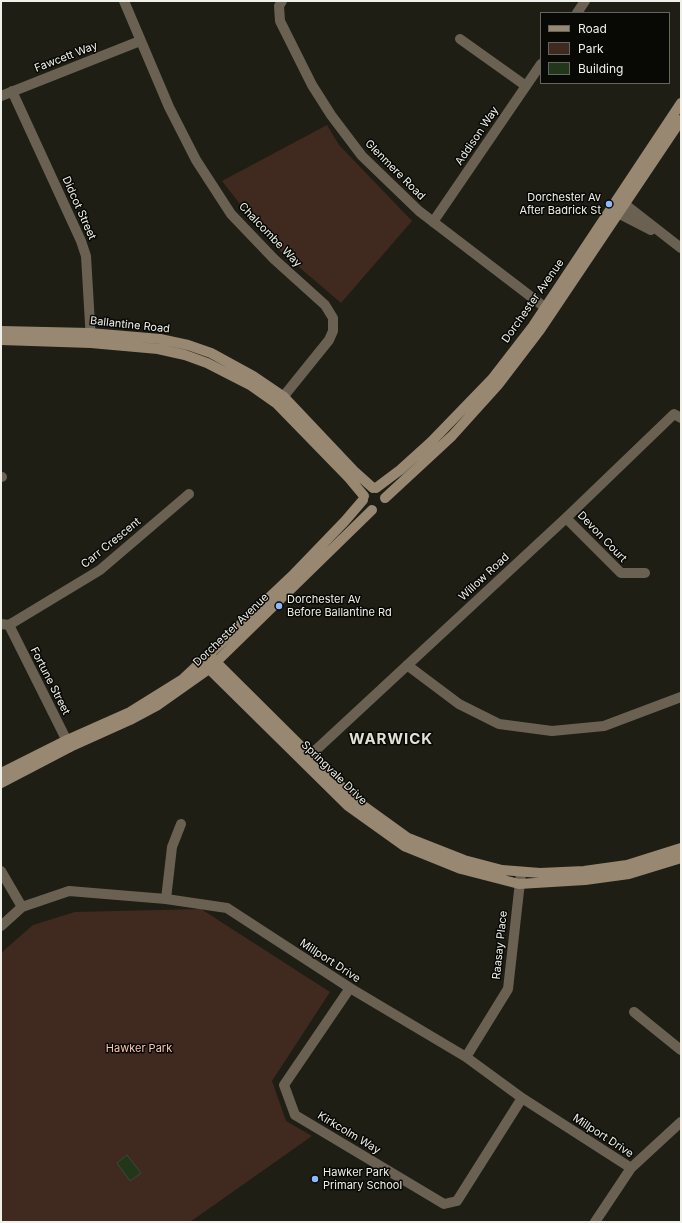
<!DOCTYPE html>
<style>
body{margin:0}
#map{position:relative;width:682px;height:1223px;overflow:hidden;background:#1e1e14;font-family:Inter,sans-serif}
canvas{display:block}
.frame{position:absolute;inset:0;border:2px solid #f0f0ea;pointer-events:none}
.legend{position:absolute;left:540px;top:12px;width:130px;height:72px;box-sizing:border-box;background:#080805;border:1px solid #656561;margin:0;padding:5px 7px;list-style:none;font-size:12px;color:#f0f0ea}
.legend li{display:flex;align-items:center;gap:8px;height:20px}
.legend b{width:20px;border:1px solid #656561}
</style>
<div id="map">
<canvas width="682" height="1223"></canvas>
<div class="frame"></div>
<ul class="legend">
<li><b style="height:5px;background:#988872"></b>Road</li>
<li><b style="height:11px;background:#402a20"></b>Park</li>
<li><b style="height:11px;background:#223619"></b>Building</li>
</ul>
</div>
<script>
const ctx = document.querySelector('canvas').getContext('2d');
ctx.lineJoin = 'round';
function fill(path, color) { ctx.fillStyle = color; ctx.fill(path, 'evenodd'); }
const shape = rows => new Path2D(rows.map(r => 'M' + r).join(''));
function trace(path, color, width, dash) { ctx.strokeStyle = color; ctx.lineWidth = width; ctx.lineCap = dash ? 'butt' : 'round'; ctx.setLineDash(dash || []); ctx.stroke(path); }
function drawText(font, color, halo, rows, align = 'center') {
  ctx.font = font + ' Inter,sans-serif'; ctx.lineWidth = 3; ctx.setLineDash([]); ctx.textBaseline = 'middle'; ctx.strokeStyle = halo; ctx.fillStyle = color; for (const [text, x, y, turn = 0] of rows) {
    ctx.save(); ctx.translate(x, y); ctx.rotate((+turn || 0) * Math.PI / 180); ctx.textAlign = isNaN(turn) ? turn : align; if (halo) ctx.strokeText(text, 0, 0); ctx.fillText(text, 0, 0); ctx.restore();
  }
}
fill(shape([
 [327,125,339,145,412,221,341,303,270,242,222,181],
 [201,909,330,992,272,1081,286,1121,312,1136,190,1222,1,1222,1,953,33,925,75,912]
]), '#402a20');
const building = shape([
 [127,1155,141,1173,130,1181,117,1163,127,1155]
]);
fill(building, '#223619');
trace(building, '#3f463d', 1);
trace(shape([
 [124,1,169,107,196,160,231,214,274,259,325,305,333,318,333,331,329,340,279,402],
 [282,1,279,6,280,21,312,85,331,115,362,156,419,211,551,312],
 [577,13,585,1],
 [460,39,526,86],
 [12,91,81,241,86,256,91,341],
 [1,96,140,41],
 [618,199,681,248],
 [612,210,651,230],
 [433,222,541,64],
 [1,477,2,477],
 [566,518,621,573,645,573],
 [1,624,9,625,100,570,189,494],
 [9,625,70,747],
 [407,665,459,704,499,724,552,731,604,726,681,697],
 [304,761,566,518,674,414,681,418],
 [1,871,22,907,69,891,166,899,227,908,350,988,466,1057,522,1098,631,1168],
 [166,899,172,847,181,824],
 [1,926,22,907],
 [350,988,284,1085,295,1115,444,1204,457,1201,522,1098],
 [634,1012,681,1050],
 [466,1057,508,989,521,873],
 [595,1222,631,1168,681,1122]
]), '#6b6153', 10);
trace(shape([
 [1,331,90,333,160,339,188,345,211,353,253,376,284,397,354,471,373,488],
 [1,340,91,343,158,349,185,355,207,363,250,385,277,404,349,478,364,496],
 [376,488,400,470,431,442,492,379,533,326,681,103],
 [385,498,452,436,498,385,540,330,681,120],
 [209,655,354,799,408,838,464,860,502,870,540,873,584,871,627,865,681,848],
 [202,662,348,806,404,846,461,869,519,884,585,880,629,874,681,858],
 [1,773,67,740,130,712,183,679,292,576,345,521,363,500],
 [1,783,70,747,130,720,158,705,209,669,372,510]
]), '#988872', 10);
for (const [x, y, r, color] of [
 [609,204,4,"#8eb9fd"],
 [279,606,4,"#8eb9fd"],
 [315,1179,4,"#8eb9fd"]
]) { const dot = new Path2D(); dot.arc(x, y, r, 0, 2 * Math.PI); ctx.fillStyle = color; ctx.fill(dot); trace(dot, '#080805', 1.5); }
drawText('11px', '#f0f0ea', '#080805', [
 ["Fawcett Way",66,57,-21],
 ["Addison Way",477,136,-56],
 ["Glenmere Road",395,170,45],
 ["Didcot Street",79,208,66],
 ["Chalcombe Way",270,235,46],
 ["Dorchester Avenue",533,301,-55],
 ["Ballantine Road",130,325,6],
 ["Devon Court",602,537,46],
 ["Carr Crescent",111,543,-39],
 ["Willow Road",484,577,-43],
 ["Dorchester Avenue",231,630,-44],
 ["Fortune Street",50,681,63],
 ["Springvale Drive",334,773,44],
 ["Raasay Place",500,945,-84],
 ["Millport Drive",330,961,33],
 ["Kirkcolm Way",349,1133,31],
 ["Millport Drive",603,1136,33]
]);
drawText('11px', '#f0f0ea', '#080805', [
 ["Dorchester Av",601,198,"right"],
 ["After Badrick St",601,211,"right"],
 ["Dorchester Av",287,600],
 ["Before Ballantine Rd",287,613],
 ["Hawker Park",323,1173],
 ["Primary School",323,1186]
], 'left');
drawText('11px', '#fcc7b0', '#080805', [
 ["Hawker Park",139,1049]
]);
ctx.letterSpacing = '1px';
drawText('bold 15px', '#e1e1d5', '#080805', [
 ["WARWICK",391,739]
]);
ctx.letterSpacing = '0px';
</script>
